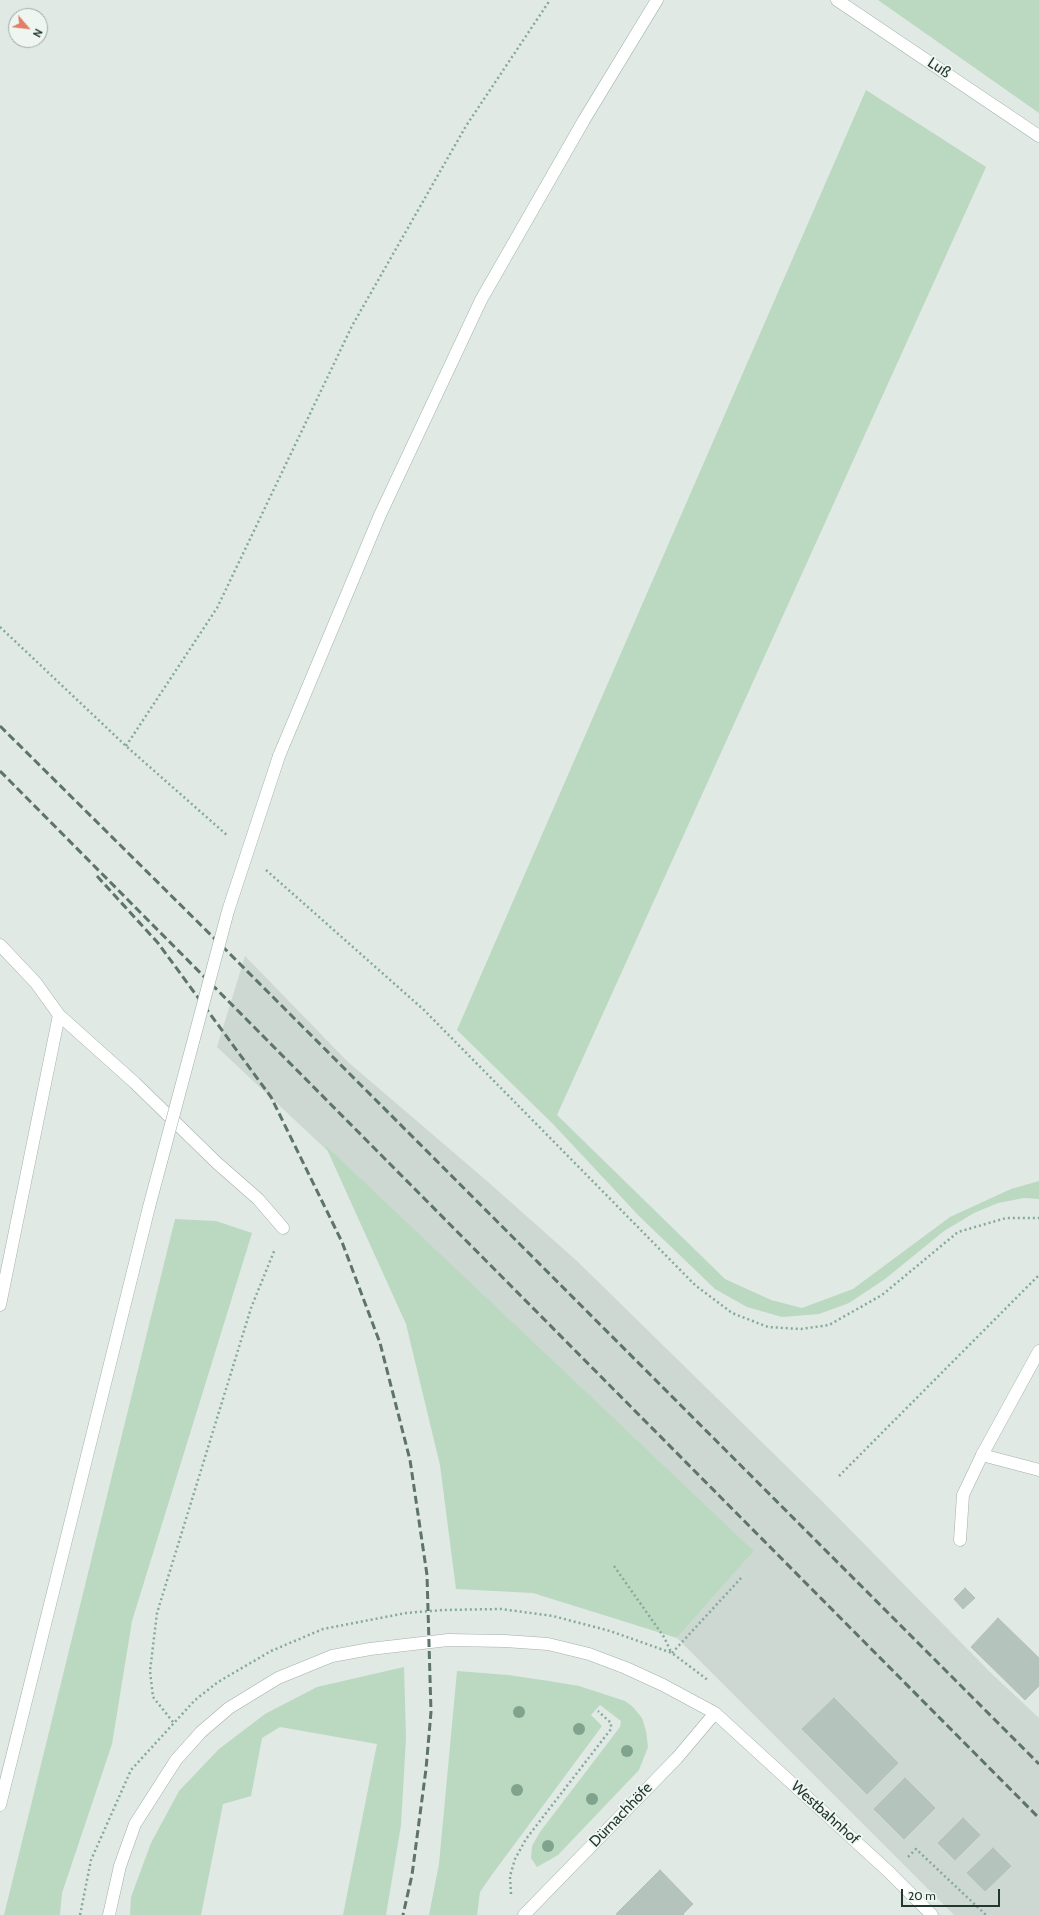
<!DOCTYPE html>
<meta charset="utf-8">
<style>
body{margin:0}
#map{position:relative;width:1039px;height:1915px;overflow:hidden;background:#e0e9e4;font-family:Cabin,sans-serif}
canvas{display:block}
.north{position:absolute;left:8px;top:8px;width:40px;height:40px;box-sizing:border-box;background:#eff6f2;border:1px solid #9daaa4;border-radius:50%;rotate:118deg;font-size:11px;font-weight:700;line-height:16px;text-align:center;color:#223730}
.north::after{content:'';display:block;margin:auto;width:14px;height:18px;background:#e17e65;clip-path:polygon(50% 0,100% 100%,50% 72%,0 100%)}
.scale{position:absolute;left:901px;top:1889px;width:99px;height:18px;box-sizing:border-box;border:2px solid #223730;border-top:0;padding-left:5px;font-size:12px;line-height:14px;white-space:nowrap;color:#223730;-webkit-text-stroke:3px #eff6f2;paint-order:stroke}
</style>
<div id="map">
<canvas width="1039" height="1915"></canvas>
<div class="north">N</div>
<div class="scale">20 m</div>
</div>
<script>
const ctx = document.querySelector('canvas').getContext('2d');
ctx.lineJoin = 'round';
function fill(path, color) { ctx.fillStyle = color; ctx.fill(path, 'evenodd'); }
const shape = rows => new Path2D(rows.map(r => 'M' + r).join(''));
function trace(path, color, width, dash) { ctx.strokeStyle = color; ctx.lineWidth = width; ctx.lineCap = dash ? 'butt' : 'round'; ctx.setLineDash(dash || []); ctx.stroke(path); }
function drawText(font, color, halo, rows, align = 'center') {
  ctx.font = font + ' Cabin,sans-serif'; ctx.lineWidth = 3.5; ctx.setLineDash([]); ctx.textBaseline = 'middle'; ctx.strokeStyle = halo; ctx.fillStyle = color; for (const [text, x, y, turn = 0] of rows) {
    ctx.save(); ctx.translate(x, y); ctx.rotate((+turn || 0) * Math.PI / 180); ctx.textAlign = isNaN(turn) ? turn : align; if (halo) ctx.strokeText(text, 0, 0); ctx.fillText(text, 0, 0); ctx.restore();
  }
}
fill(shape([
 [245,956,348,1062,487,1181,577,1261,823,1502,992,1674,1039,1718,1039,1915,954,1915,677,1638,754,1551,217,1047]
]), '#ced8d3');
fill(shape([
 [878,0,1039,0,1039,113],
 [866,90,986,167,557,1115,725,1279,771,1300,802,1308,853,1289,950,1217,1011,1189,1039,1181,1039,1199,1024,1198,998,1203,974,1213,944,1231,885,1279,849,1303,819,1314,782,1317,747,1307,715,1289,639,1216,553,1124,457,1030],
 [325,1145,754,1551,677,1638,533,1593,456,1589,440,1465,406,1324],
 [175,1219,216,1221,252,1233,132,1621,112,1744,62,1893,60,1915,4,1915],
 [404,1667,406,1738,401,1825,386,1915,343,1915,377,1744,280,1727,262,1738,251,1796,223,1804,201,1915,130,1915,131,1897,151,1843,179,1791,219,1749,265,1714,317,1687],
 [457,1671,508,1675,549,1681,579,1686,625,1701,633,1707,642,1718,646,1731,648,1747,639,1770,558,1855,537,1867,531,1858,532,1846,540,1832,620,1727,621,1721,600,1705,591,1715,602,1726,491,1876,480,1892,477,1915,429,1915,439,1864]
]), '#bbd8c1');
const building = shape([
 [965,1588,975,1598,963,1609,954,1599,965,1588],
 [998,1618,1039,1658,1039,1686,1025,1700,971,1647,998,1618],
 [834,1698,898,1763,867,1794,802,1729,834,1698],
 [905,1778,935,1808,904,1839,874,1809,905,1778],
 [963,1818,980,1835,955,1860,938,1843,963,1818],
 [993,1848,1011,1866,985,1891,967,1873,993,1848],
 [660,1870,693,1904,683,1914,684,1915,618,1915,616,1914,660,1870]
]);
fill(building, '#b5c3bd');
trace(building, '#b3c1bb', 1);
const lane = shape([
 [59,1015,135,1083,217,1163,258,1199,283,1228],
 [982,1455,1039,1470]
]);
const street = shape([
 [837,0,1039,136],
 [0,945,36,983,59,1015,0,1305],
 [960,1540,963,1495,982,1455,1039,1351],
 [109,1915,120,1866,135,1824,176,1760,201,1732,229,1708,278,1678,332,1656,370,1649,448,1640,505,1641,548,1644,589,1654,626,1668,663,1685,715,1713,889,1872,932,1915],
 [524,1915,677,1758,715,1713]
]);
const secondary = shape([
 [279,756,380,515,481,300,584,120,657,0],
 [0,1805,149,1207]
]);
trace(lane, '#a3b0aa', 13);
trace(street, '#a3b0aa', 13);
trace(secondary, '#a0b3ab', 13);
trace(shape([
 [0,627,126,746,228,836],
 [126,746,217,608,352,326,466,126,550,0],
 [266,870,424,1010,695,1285,732,1313,768,1327,801,1329,829,1325,882,1295,958,1232,1006,1218,1039,1218],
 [839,1476,1039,1275],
 [614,1566,664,1637,671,1652],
 [672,1653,742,1577],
 [173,1722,153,1697,150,1671,157,1613,251,1308,275,1249],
 [908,1857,916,1849,986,1915],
 [511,1894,510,1876,515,1859,526,1839,611,1729,611,1723,598,1711],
 [80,1915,91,1860,131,1770,195,1700,218,1682,271,1651,323,1629,406,1613,443,1610,501,1609,553,1616,610,1631,672,1653,709,1681]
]), '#84a99b', 2.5, [2, 3]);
trace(lane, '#fff', 12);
trace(street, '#fff', 12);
trace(secondary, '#fff', 12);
trace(shape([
 [0,726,224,948,1039,1764],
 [0,771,1039,1818],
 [97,876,158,943,271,1097,342,1242,380,1343,410,1460,427,1575,431,1712,426,1769,412,1875,403,1915]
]), '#5d736c', 3, [8, 4]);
const secondaryBridge = shape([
 [149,1207,228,911,279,756]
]);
trace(secondaryBridge, '#a0b3ab', 13, []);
trace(secondaryBridge, '#fff', 12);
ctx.fillStyle = '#80a38d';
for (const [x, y] of [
 [519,1712],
 [579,1729],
 [627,1751],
 [517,1790],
 [592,1799],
 [548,1846]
]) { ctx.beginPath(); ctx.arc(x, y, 6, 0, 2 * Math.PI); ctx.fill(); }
drawText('15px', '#223730', '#eff6f2', [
 ["Luß",939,68,34],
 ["Westbahnhof",825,1813,42],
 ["Dürnachhöfe",621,1815,-46]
]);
</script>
